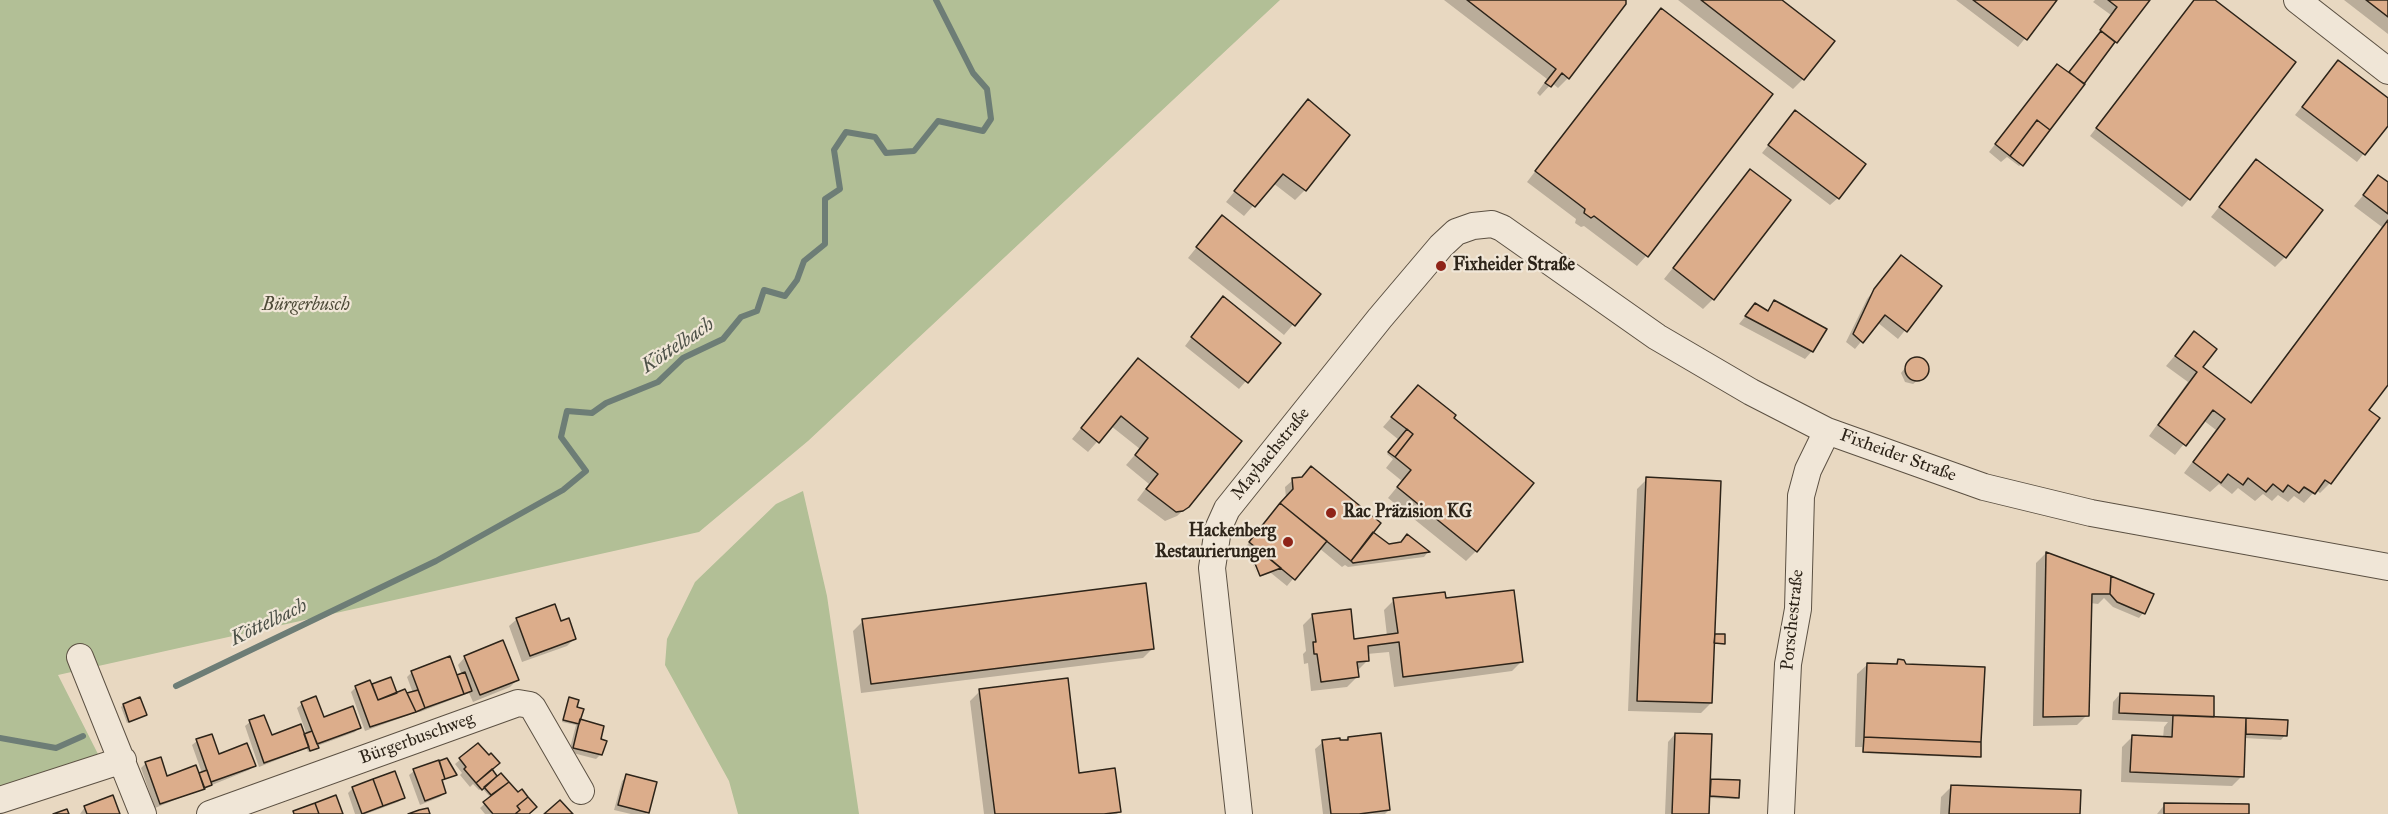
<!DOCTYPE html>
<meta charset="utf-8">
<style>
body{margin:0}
canvas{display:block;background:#e8d8c1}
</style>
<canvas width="2388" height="814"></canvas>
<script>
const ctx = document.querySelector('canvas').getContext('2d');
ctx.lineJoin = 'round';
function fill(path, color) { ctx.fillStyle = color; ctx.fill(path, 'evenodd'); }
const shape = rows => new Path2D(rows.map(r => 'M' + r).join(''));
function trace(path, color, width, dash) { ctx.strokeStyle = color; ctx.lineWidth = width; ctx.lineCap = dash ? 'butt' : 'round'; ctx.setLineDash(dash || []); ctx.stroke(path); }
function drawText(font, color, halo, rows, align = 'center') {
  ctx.font = font + ' "IM FELL Great Primer",serif'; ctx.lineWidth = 4.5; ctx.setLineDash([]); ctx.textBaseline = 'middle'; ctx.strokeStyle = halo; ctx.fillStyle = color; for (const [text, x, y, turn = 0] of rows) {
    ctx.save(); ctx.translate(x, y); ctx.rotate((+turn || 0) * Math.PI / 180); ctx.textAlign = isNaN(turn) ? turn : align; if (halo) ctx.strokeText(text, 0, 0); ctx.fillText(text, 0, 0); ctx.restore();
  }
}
fill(shape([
 [0,0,1280,0,808,441,699,532,58,675,99,756,0,789],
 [803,491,827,596,859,814,738,814,729,781,665,665,667,639,695,582,776,504]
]), '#b2bf96');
fill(shape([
 [1444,0,1624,0,1568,78,1558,88,1552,83,1540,96,1537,93,1547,79],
 [1678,0,1779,0,1803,79,1793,89],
 [1956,0,2056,0,2018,47],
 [2095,0,2148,0,2021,165,2019,166,2007,157,2001,162,1989,152,2057,65,2069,74,2111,15,2093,2],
 [2194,0,2212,0,2189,199,2182,207,2090,136],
 [2344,0,2388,0,2388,34],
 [1661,10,1771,94,1646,256,1637,266,1584,226,1581,227,1575,223,1576,219,1527,182,1651,20],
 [2338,62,2388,100,2388,123,2357,162,2295,115],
 [1308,101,1305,190,1295,200,1273,183,1244,216,1226,202],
 [1795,112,1838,198,1830,205,1762,153],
 [2256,161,2285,257,2275,267,2211,217],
 [1750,171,1713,299,1703,309,1664,279],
 [2379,177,2388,184,2388,382,2367,410,2378,418,2330,483,2320,493,2316,490,2304,503,2294,496,2288,502,2278,495,2272,501,2263,494,2255,501,2238,488,2232,494,2219,484,2210,492,2184,473,2216,430,2203,420,2175,455,2149,436,2188,382,2166,366,2194,333,2201,368,2250,404,2382,227,2354,206],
 [1213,227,1319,294,1284,335,1188,258],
 [1901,257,1940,287,1898,339,1877,322,1855,349,1846,342,1867,299],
 [1774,302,1812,351,1805,359,1739,324,1748,313,1766,312],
 [1216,305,1279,343,1239,389,1185,346],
 [1912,359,1921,359,1927,366,1926,374,1913,384,1905,382,1901,373],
 [1129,370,1188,506,1177,516,1165,521,1137,500,1149,484,1126,465,1140,449,1111,426,1088,452,1072,439],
 [1418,387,1476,551,1466,561,1388,498,1402,481,1386,468,1393,459,1387,454,1399,440,1383,427],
 [1647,479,1713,635,1724,636,1713,642,1713,645,1721,645,1713,645,1711,703,1701,713,1628,711,1637,489],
 [1293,480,1389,545,1400,543,1407,536,1428,552,1424,557,1348,567,1345,565,1342,567,1319,548,1287,586,1271,573,1262,576,1256,560,1252,560,1258,577,1250,556,1243,550,1286,498,1285,487],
 [2046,553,2143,613,2139,618,2113,607,2104,598,2098,604,2090,603,2087,715,2077,725,2033,726,2036,563],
 [1394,600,1522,661,1512,671,1394,687,1389,652,1367,654,1368,660,1358,670,1357,677,1347,687,1311,691,1308,663,1304,664,1303,654,1306,651,1303,625,1313,615,1353,640,1387,636,1384,610],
 [517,619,574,639,567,646,522,662,509,626],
 [863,621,1153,648,1143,658,861,693,853,631],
 [465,657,517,680,510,687,473,702,469,693,420,712,413,711,409,715,365,731,351,692,356,687,371,687,390,679,396,695,407,696,413,693,407,677,412,672,456,677,462,675,458,665],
 [1899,661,1979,756,1977,758,1862,753,1862,747,1855,747,1857,674,1868,664,1895,665],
 [980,691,1078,774,1119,811,1117,814,984,814,970,701],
 [2120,694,2212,718,2245,722,2247,720,2285,735,2281,740,2244,738,2242,776,2232,786,2121,782,2122,747,2132,737,2163,738,2164,727,2168,722,2112,720,2113,702],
 [569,699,575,708,579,720,599,740,601,754,596,759,569,752,576,725,562,722],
 [302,704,323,718,359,727,355,732,317,746,315,749,308,752,306,746,302,750,259,767,245,726,250,722,271,737,303,737,307,735,297,708],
 [123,705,145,715,127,723,121,707],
 [1675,734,1709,783,1711,781,1738,797,1736,799,1709,798,1708,814,1665,814,1668,742],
 [1348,738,1389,810,1385,814,1323,814,1315,749,1323,742,1339,742],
 [197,741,218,756,254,765,249,770,155,808,141,768,146,763,166,778,202,773,192,745],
 [478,745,490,770,497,778,501,775,518,794,527,814,485,814,480,808,491,798,482,788,479,790,473,784,470,787,460,775,462,773,455,764],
 [414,771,455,775,441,781,445,792,440,797,420,805,409,775],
 [627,776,648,812,646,814,631,814,614,810,622,781],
 [1951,787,2079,814,1940,814,1941,797],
 [353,788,403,798,398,802,366,814,355,814,348,793],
 [2165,804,2247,814,2157,814],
 [85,807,118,814,80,814]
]), '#0003');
trace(shape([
 [176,686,436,561,563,490,586,471,561,437,567,411,592,413,606,403,658,382,683,358,723,339,741,317,757,311,764,290,785,296,797,280,804,261,825,244,825,199,840,189,834,150,846,132,875,137,886,153,914,151,938,121,983,131,991,119,987,89,973,73,936,0],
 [0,738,56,748,83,736]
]), '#6d7d76', 6);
const building = shape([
 [1467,0,1626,0,1626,4,1569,79,1562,73,1551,87,1545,83,1556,69,1467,0],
 [1701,0,1782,0,1835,41,1804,80,1701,0],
 [1973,0,2057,0,2027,40,1973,0],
 [2108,0,2150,0,2117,43,2100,30,2117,7,2108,0],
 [2194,0,2215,0,2296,62,2190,200,2096,128,2194,0],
 [2366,0,2388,0,2388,17,2366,0],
 [1661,8,1773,94,1648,257,1594,216,1591,218,1584,213,1585,209,1535,171,1661,8],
 [2101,31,2115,42,2084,84,2069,72,2101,31],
 [2338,60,2388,98,2388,126,2365,155,2302,107,2338,60],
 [2057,64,2085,84,2050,130,2037,120,2010,156,1995,144,2057,64],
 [1308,99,1350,135,1306,191,1283,174,1255,207,1234,191,1308,99],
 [1795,110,1866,164,1839,199,1768,145,1795,110],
 [2037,120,2050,130,2023,166,2010,156,2037,120],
 [2256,159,2323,210,2286,258,2219,207,2256,159],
 [1750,169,1791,200,1714,300,1673,268,1750,169],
 [2378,175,2388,182,2388,214,2363,195,2378,175],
 [1222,215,1321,294,1295,326,1196,247,1222,215],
 [2388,220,2388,385,2369,410,2380,418,2331,484,2325,480,2315,494,2304,487,2299,493,2288,485,2283,492,2273,484,2266,492,2248,478,2243,485,2228,474,2221,483,2193,462,2225,419,2213,410,2186,446,2158,425,2197,372,2175,356,2194,331,2217,349,2203,367,2251,403,2388,220],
 [1901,255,1942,286,1907,332,1885,315,1863,343,1853,334,1874,289,1901,255],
 [1223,296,1281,343,1248,383,1191,337,1223,296],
 [1774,300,1827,329,1813,352,1745,316,1755,303,1768,311,1774,300],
 '1905 369a12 12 0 1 1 24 0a12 12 0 1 1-24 0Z',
 [1138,358,1242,441,1189,507,1183,511,1176,512,1146,489,1158,474,1135,455,1148,438,1121,416,1099,443,1081,428,1138,358],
 [1418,385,1456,415,1454,418,1534,483,1477,552,1397,487,1411,470,1395,457,1413,434,1391,417,1418,385],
 [1407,429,1413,434,1395,457,1388,452,1407,429],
 [1311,466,1381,523,1351,561,1280,503,1293,489,1292,478,1302,477,1311,466],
 [1646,477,1721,481,1712,703,1637,701,1646,477],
 [1280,503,1327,541,1295,580,1249,542,1280,503],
 [1373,532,1389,544,1401,542,1407,534,1430,552,1353,563,1351,561,1373,532],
 [1257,548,1281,568,1260,576,1250,551,1257,548],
 [2046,552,2111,576,2110,594,2092,594,2089,716,2043,717,2046,552],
 [2111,576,2154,594,2145,614,2117,602,2110,594,2111,576],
 [1146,583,1154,649,871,684,862,619,1146,583],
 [1514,590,1523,662,1403,677,1399,642,1368,646,1369,661,1357,662,1359,677,1321,682,1317,654,1314,654,1313,642,1316,642,1312,614,1351,609,1354,639,1398,633,1393,598,1445,592,1446,598,1514,590],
 [555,604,561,621,569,618,576,639,530,656,516,618,555,604],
 [1715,634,1725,634,1725,644,1714,643,1715,634],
 [503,640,519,680,480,695,464,656,503,640],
 [450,656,464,694,425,708,411,671,450,656],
 [1898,659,1904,660,1906,664,1985,667,1981,742,1864,737,1867,663,1897,664,1898,659],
 [465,672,472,691,464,694,457,675,465,672],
 [391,677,397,693,378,700,372,684,391,677],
 [1068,678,1079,773,1115,768,1121,812,1104,814,995,814,979,689,1068,678],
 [370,680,378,700,405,689,416,712,370,727,355,686,370,680],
 [418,690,425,708,416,712,407,693,418,690],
 [2120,693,2214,696,2214,717,2119,713,2120,693],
 [316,696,324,717,353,706,361,728,317,744,301,702,316,696],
 [140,697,147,715,129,722,123,704,140,697],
 [569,697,579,700,577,707,584,709,579,724,563,720,569,697],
 [264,715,272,735,301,724,309,747,264,763,249,720,264,715],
 [2173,715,2246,718,2244,777,2130,772,2132,735,2172,737,2173,715],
 [2246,718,2288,720,2287,736,2246,734,2246,718],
 [580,719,604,726,601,739,607,741,602,755,573,748,580,719],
 [312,731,319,748,310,751,304,734,312,731],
 [1381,733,1390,810,1359,814,1331,814,1322,740,1340,738,1340,740,1348,740,1348,737,1381,733],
 [1675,733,1712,734,1709,814,1672,814,1675,733],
 [212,734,219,754,247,743,256,766,211,782,196,739,212,734],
 [1864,737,1981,742,1981,757,1863,752,1864,737],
 [478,743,489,755,491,753,500,763,476,783,464,769,466,767,459,758,478,743],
 [161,757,167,776,196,765,205,789,160,804,145,762,161,757],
 [447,758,457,775,445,779,439,761,447,758],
 [439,760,445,779,442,780,446,793,425,801,413,769,439,760],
 [492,769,497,776,482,790,476,783,492,769],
 [207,770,212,785,204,788,199,773,207,770],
 [395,771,405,798,383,806,373,779,395,771],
 [501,773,509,782,491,795,484,787,501,773],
 [626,774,657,782,649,813,618,805,626,774],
 [373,779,383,806,362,814,352,787,373,779],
 [1711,779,1740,780,1739,798,1710,796,1711,779],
 [509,782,518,792,522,789,528,797,517,806,520,810,515,814,493,814,483,802,509,782],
 [1951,785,2081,790,2080,814,1949,814,1951,785],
 [113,795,120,814,87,814,84,806,113,795],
 [336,795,343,814,319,814,315,803,336,795],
 [528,797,537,807,529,814,515,814,520,810,517,806,528,797],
 [560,800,573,814,544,814,560,800],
 [315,803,319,814,294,814,293,811,315,803],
 [2164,803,2249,804,2249,814,2164,814,2164,803],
 [428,808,430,814,408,814,419,810,428,808],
 [67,809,69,814,53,814,67,809]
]);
fill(building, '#dcad8b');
trace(building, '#2d2419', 1.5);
const minor = shape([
 [2297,0,2388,71],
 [80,657,143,814],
 [0,800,123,760],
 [210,814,518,703,530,705,533,708,581,791],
 [1239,814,1212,568,1218,529,1227,509,1380,318,1441,246,1456,232,1473,226,1492,224,1502,228,1657,337,1751,392,1827,431,1984,487,2091,513,2388,567],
 [1781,814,1788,664,1798,609,1801,496,1808,470,1827,431]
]);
trace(minor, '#5c5143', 28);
trace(minor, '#f0e6d7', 26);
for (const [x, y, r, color] of [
 [1441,266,6,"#8f2418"],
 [1331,513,6,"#8f2418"],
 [1288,542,6,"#8f2418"]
]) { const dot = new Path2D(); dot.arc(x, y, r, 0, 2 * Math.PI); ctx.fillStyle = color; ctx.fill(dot); trace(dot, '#f0e6d7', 2); }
drawText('bold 18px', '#2d2419', '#f0e6d7', [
 ["Fixheider Straße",1453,266],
 ["Rac Präzision KG",1343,513],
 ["Hackenberg",1276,532,"right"],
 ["Restaurierungen",1276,553,"right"]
], 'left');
drawText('italic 18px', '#4e4b38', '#f0e6d7', [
 ["Bürgerbusch",306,306]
]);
drawText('18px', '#2d2419', '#f0e6d7', [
 ["Maybachstraße",1271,454,-51],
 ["Fixheider Straße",1898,456,20],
 ["Porschestraße",1793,620,-84],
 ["Bürgerbuschweg",417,739,-20]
]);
drawText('italic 20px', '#4d5148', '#f0e6d7', [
 ["Köttelbach",678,346,-34],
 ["Köttelbach",269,623,-26]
]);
</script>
